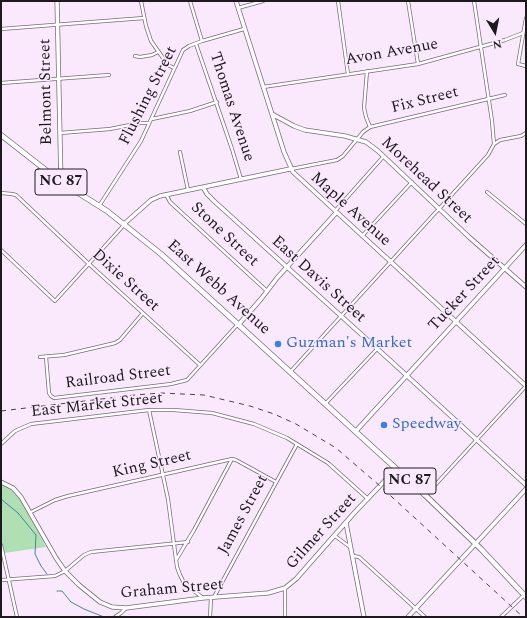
<!DOCTYPE html>
<style>
body{margin:0}
#map{position:relative;width:527px;height:618px;overflow:hidden;background:#fae9fd;font-family:Spectral,serif}
canvas{display:block}
.frame{position:absolute;inset:0;border:2px solid #1e181f;pointer-events:none}
.north{position:absolute;left:475px;top:12px;width:40px;height:40px;-webkit-text-stroke:3px #fae9fd;paint-order:stroke;rotate:170deg;font-size:11px;font-weight:700;line-height:16px;text-align:center;color:#1e181f}
.north::after{content:'';display:block;margin:auto;width:14px;height:18px;background:#1e181f;clip-path:polygon(50% 0,100% 100%,50% 72%,0 100%)}
</style>
<div id="map">
<canvas width="527" height="618"></canvas>
<div class="frame"></div>
<div class="north">N</div>
</div>
<script>
const ctx = document.querySelector('canvas').getContext('2d');
ctx.lineJoin = 'round';
function fill(path, color) { ctx.fillStyle = color; ctx.fill(path, 'evenodd'); }
const shape = rows => new Path2D(rows.map(r => 'M' + r).join(''));
function trace(path, color, width, dash) { ctx.strokeStyle = color; ctx.lineWidth = width; ctx.lineCap = dash ? 'butt' : 'round'; ctx.setLineDash(dash || []); ctx.stroke(path); }
function drawText(font, color, halo, rows, align = 'center') {
  ctx.font = font + ' Spectral,serif'; ctx.lineWidth = 3; ctx.setLineDash([]); ctx.textBaseline = 'middle'; ctx.strokeStyle = halo; ctx.fillStyle = color; for (const [text, x, y, turn = 0] of rows) {
    ctx.save(); ctx.translate(x, y); ctx.rotate((+turn || 0) * Math.PI / 180); ctx.textAlign = isNaN(turn) ? turn : align; if (halo) ctx.strokeText(text, 0, 0); ctx.fillText(text, 0, 0); ctx.restore();
  }
}
fill(shape([
 [1,483,12,490,23,501,46,547,4,553,1,541]
]), '#afdfb3');
trace(shape([
 [1,499,18,513,36,535,35,554,41,566,47,574],
 [57,591,62,591,71,602,84,609,104,617]
]), '#44869c', 1);
const street = shape([
 [141,1,146,26,151,41,168,65,174,68],
 [190,1,202,41],
 [338,1,348,74],
 [408,1,418,64],
 [474,1,492,121,494,144],
 [238,8,263,1],
 [526,18,518,64,526,66],
 [1,29,144,18],
 [196,44,232,149,241,179],
 [135,56,140,57,152,55,158,52],
 [367,71,364,108,366,117,370,127],
 [1,83,109,75],
 [263,87,418,64,505,40,523,33],
 [152,119,190,111,217,102],
 [60,133,110,129,140,123,149,123],
 [180,152,188,190],
 [291,169,337,160,343,156,363,132,370,127,505,95],
 [487,192,526,224],
 [1,193,12,194,16,195,89,264,200,365],
 [166,194,170,202,267,291],
 [99,206,141,141,183,50,189,46,202,41,244,29],
 [335,211,383,157],
 [362,236,412,182],
 [1,250,55,301,124,225],
 [40,357,64,355,115,343,120,340,143,313],
 [46,357,49,393,51,396,54,398,171,384,187,380,238,324],
 [291,371,488,155,494,144,500,140,521,136,526,133],
 [326,403,377,349],
 [149,410,168,499,177,567,180,575,184,583,203,598],
 [1,444,15,431,31,424,149,410,174,410,212,413,254,424,287,438,328,463,368,499],
 [426,495,526,386],
 [31,512,55,500,68,496,232,459,236,460,276,482],
 [335,536,350,547],
 [1,545,17,617],
 [353,556,359,557,425,617],
 [176,560,194,530,232,459],
 [1,580,55,576,65,571,84,555,91,552,188,542],
 [214,597,297,444],
 [115,617,121,613,126,608],
 [210,617,211,598],
 [285,617,285,588],
 [501,617,524,595]
]);
const secondary = shape([
 [57,1,61,182],
 [236,1,284,152,293,172,526,386],
 [272,114,294,126,305,130,345,136,366,142,378,151,469,237,526,287],
 [203,187,207,194,214,201,393,363,526,485],
 [124,224,151,200,160,196,290,169],
 [239,324,261,299,277,278,336,213],
 [356,431,526,245],
 [1,482,13,488,21,497,56,558,65,571,79,585,100,602,112,607,126,608,203,598,268,593,285,588,296,579,355,512,396,469],
 [346,523,364,617],
 [408,617,526,489]
]);
const highway = shape([
 [1,135,61,182,107,211,161,254,425,495,481,549,526,597]
]);
trace(street, '#796a7c', 4);
trace(secondary, '#796a7c', 5);
trace(highway, '#796a7c', 6);
trace(street, '#fff', 2.5);
trace(secondary, '#fff', 3.5);
trace(highway, '#fff', 4.5);
trace(shape([
 [1,411,135,395,161,393,204,395,250,406,274,414,296,424,336,448,380,486,523,617]
]), '#484049', 1, [5, 5]);
for (const [x, y, r, color] of [
 [278,344,4,"#3f7fe0"],
 [384,425,4,"#3f7fe0"]
]) { const dot = new Path2D(); dot.arc(x, y, r, 0, 2 * Math.PI); ctx.fillStyle = color; ctx.fill(dot); trace(dot, '#fae9fd', 1.5); }
for (const [x, y, w] of [
 [61,182,52],
 [410,481,52]
]) { const box = new Path2D(); box.roundRect(x - w / 2, y - 13, w, 26, 3); ctx.fillStyle = '#fae9fd'; ctx.fill(box); trace(box, '#1e181f', 1); }
drawText('bold 15px', '#1e181f', null, [
 ["NC 87",61,182],
 ["NC 87",410,481]
]);
drawText('16px', '#1e181f', '#fae9fd', [
 ["Avon Avenue",392,53,-10],
 ["Belmont Street",47,92,-91],
 ["Flushing Street",149,96,-63],
 ["Fix Street",425,101,-14],
 ["Thomas Avenue",231,107,72],
 ["Morehead Street",426,181,43],
 ["Maple Avenue",350,210,42],
 ["Stone Street",224,235,43],
 ["East Davis Street",318,280,42],
 ["Dixie Street",125,281,42],
 ["East Webb Avenue",218,288,42],
 ["Tucker Street",465,294,-47],
 ["Railroad Street",118,378,-7],
 ["East Market Street",97,406,-6],
 ["King Street",152,465,-13],
 ["James Street",244,515,-62],
 ["Gilmer Street",322,532,-48],
 ["Graham Street",172,590,-5]
]);
drawText('16px', '#366cbe', '#fae9fd', [
 ["Guzman's Market",286,344],
 ["Speedway",392,425]
], 'left');
</script>
